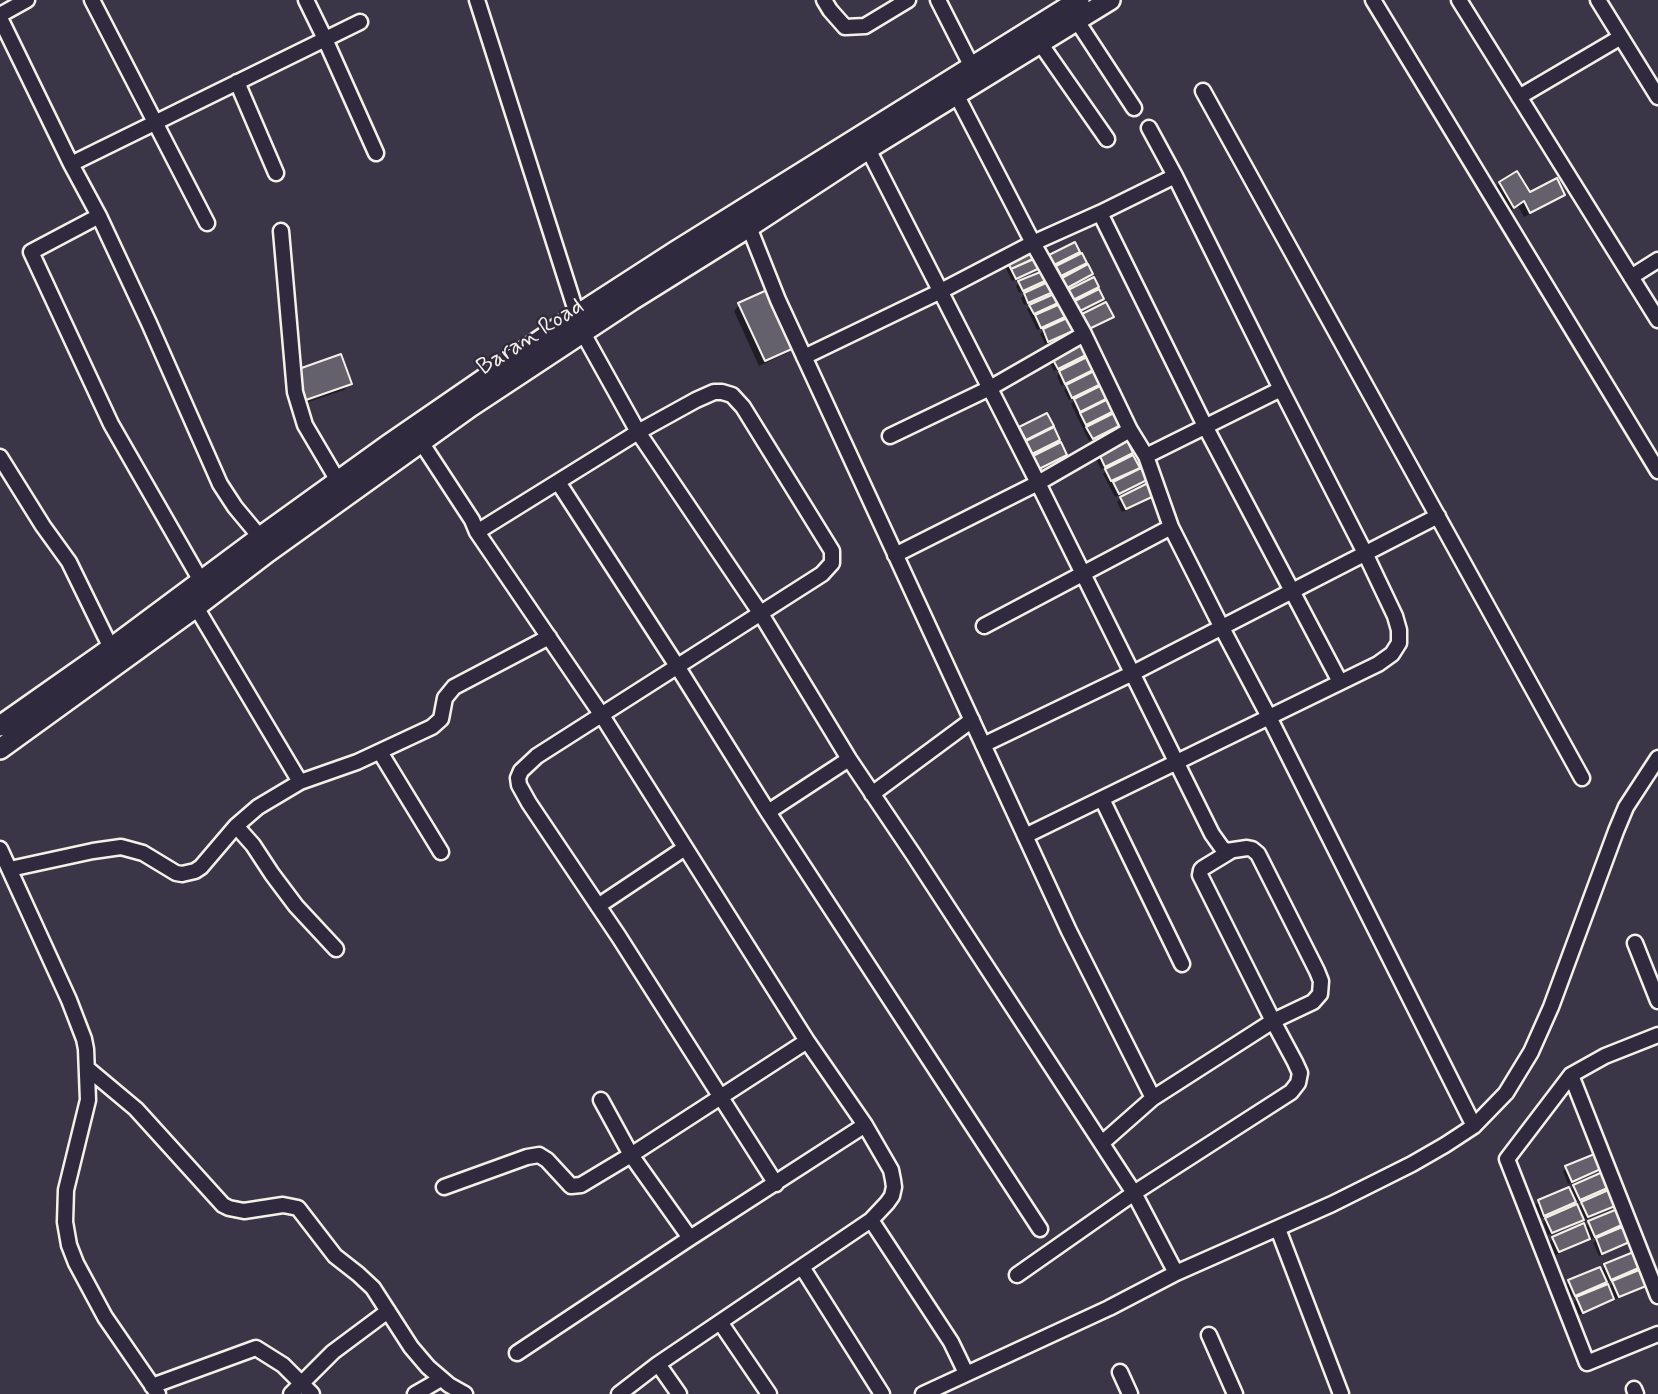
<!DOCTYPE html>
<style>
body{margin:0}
canvas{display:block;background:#3b3647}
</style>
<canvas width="1658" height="1394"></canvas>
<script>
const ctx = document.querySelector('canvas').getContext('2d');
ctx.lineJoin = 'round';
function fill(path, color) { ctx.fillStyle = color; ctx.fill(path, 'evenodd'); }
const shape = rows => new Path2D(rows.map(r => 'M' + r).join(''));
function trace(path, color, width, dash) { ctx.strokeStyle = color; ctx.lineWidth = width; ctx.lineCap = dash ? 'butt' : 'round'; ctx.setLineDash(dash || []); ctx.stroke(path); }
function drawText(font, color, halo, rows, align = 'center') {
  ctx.font = font + ' Mynerve,sans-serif'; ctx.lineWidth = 5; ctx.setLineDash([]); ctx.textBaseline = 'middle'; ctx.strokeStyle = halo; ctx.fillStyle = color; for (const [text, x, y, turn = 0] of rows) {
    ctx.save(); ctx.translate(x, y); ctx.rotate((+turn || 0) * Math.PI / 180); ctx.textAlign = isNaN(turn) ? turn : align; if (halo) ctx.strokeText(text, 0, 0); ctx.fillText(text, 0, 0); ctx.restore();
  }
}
fill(shape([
 [1500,183,1529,194,1563,195,1557,200,1524,217,1518,206,1508,212,1494,189],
 [1030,250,1038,268,1035,271,1012,281,1004,264],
 [1081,256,1091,274,1087,278,1063,290,1054,271,1057,268],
 [1045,280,1036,289,1051,292,1041,301,1056,303,1048,311,1063,317,1054,326,1071,330,1067,334,1045,344,1040,334,1049,325,1037,330,1027,309,1036,300,1024,305,1021,298,1031,288,1019,293,1016,286,1019,283],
 [1097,287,1088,295,1099,302,1075,314,1071,307,1080,298,1069,302,1066,295,1069,291],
 [739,305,792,347,787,353,759,366,734,311],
 [1084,354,1080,358,1054,371,1049,361,1052,357],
 [1091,369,1082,379,1099,384,1090,392,1101,387,1119,425,1115,428,1089,441,1071,404,1080,395,1069,400,1064,390,1073,381,1061,386,1057,376,1060,372],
 [288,378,350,384,344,390,297,406],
 [1051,426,1043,434,1058,440,1055,443,1028,456,1017,432,1020,429],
 [1131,453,1122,462,1133,457,1145,480,1142,483,1115,497,1103,474,1112,465,1101,469,1096,459,1100,456],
 [1147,485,1152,495,1148,499,1122,512,1117,502,1121,498],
 [1566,1168,1601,1168,1598,1171,1568,1184,1563,1171],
 [1574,1186,1610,1186,1600,1196,1618,1203,1614,1207,1584,1220,1583,1217,1578,1223,1548,1235,1543,1222,1552,1213,1541,1218,1535,1205,1539,1202,1568,1189,1569,1191],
 [1588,1197,1577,1209,1564,1211,1575,1200,1576,1202],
 [1589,1223,1624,1223,1615,1232,1632,1240,1628,1243,1599,1256,1593,1243,1602,1234,1591,1239,1590,1237,1585,1242,1555,1255,1550,1242,1553,1238,1584,1228],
 [1605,1266,1641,1266,1631,1275,1648,1283,1645,1287,1615,1299,1614,1297,1609,1302,1579,1315,1574,1302,1583,1293,1571,1298,1566,1285,1569,1282,1600,1271],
 [1618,1277,1608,1288,1596,1291,1606,1280,1607,1282]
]), '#0007');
const building = shape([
 [1517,171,1530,192,1557,178,1565,195,1530,213,1524,201,1514,208,1499,182,1517,171],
 [1075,242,1080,252,1054,265,1049,255,1075,242],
 [1031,248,1035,258,1011,269,1006,259,1031,248],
 [1082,253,1087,263,1061,276,1056,266,1082,253],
 [1036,258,1040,268,1016,279,1011,269,1036,258],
 [1088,264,1093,274,1067,288,1062,278,1088,264],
 [1043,271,1047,280,1023,291,1018,281,1043,271],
 [1094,277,1099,287,1073,300,1068,290,1094,277],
 [1048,282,1053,292,1028,303,1024,293,1048,282],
 [1099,289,1104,299,1078,312,1073,302,1099,289],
 [767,290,794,348,765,361,738,303,767,290],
 [1054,294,1058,303,1034,314,1029,305,1054,294],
 [1106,302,1114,317,1089,329,1080,315,1106,302],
 [1060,304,1065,317,1041,328,1035,315,1060,304],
 [1067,318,1073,331,1048,342,1043,329,1067,318],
 [1080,342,1086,355,1058,369,1051,356,1080,342],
 [341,354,352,384,303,401,293,371,341,354],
 [1087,357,1093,370,1065,384,1059,371,1087,357],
 [1094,371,1101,384,1072,398,1066,385,1094,371],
 [1102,385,1108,398,1080,412,1074,399,1102,385],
 [1108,399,1114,411,1086,425,1080,413,1108,399],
 [1047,413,1054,426,1026,440,1019,427,1047,413],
 [1114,413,1121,425,1093,439,1086,427,1114,413],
 [1054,427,1060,440,1032,454,1026,441,1054,427],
 [1127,440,1133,453,1105,467,1099,454,1127,440],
 [1061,442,1067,455,1039,469,1033,456,1061,442],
 [1133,455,1140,468,1111,481,1105,469,1133,455],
 [1141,468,1147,480,1119,494,1113,482,1141,468],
 [1148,483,1154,496,1126,509,1120,497,1148,483],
 [1597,1153,1603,1168,1572,1182,1565,1166,1597,1153],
 [1605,1171,1612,1186,1580,1200,1573,1185,1605,1171],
 [1569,1187,1576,1202,1544,1216,1538,1200,1569,1187],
 [1613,1188,1620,1204,1588,1217,1581,1202,1613,1188],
 [1577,1204,1584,1220,1552,1233,1545,1218,1577,1204],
 [1620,1208,1626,1223,1595,1237,1588,1221,1620,1208],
 [1584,1223,1590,1239,1559,1252,1552,1237,1584,1223],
 [1627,1225,1634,1240,1602,1254,1596,1238,1627,1225],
 [1636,1251,1643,1266,1611,1280,1604,1264,1636,1251],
 [1600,1267,1607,1282,1575,1296,1568,1280,1600,1267],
 [1644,1268,1651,1284,1619,1297,1612,1281,1644,1268],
 [1608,1284,1614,1299,1583,1313,1576,1297,1608,1284]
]);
fill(building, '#65616c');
trace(building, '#f4f1e8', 2);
const minor = shape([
 [92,0,207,223],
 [306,0,325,39,376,153],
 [477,0,583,333,638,432,761,614,849,759,913,854,1134,1193,1176,1273],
 [824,0,830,10,845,27,865,26,908,0],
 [938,0,972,67],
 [1373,0,1658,471],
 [1459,0,1658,320],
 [1598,0,1658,97],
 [0,15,27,0],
 [0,18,71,164,99,216,149,323,220,484,235,507,260,537],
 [1077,21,1134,108],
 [1040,43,1107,139],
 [237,82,276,173],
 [1203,91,1582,778],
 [957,96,1033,243,1084,334,1130,430,1146,456,1171,527,1222,628,1269,717,1474,1126],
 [1519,97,1621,37],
 [868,149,1038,483,1212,834,1222,848,1227,851,1247,848,1252,849,1258,854,1317,971,1321,981,1320,994,1313,1002,1273,1021,1153,1098,1102,1143],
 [71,164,360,22],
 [1100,213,1205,426,1340,682],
 [99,216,31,252,111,424,201,581],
 [749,227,778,300,1069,931,1153,1098],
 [281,231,295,392,305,425,338,481],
 [1631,277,1658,260],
 [804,357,941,291,1033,243,1100,213,1175,176],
 [890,436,990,388,1084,334],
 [421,442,472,520,477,532,601,714,807,1041,865,1125,891,1170,893,1180,894,1187,892,1196,887,1203,871,1220,658,1364,619,1394],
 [1146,456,1281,389],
 [0,457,43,526,69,562,111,648],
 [558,482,677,666,768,812,1040,1229],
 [477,532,638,432,696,400,714,392,722,392,732,395,743,407,832,551,832,563,822,574,537,756,521,771,518,778,519,785,529,803,619,937,776,1184],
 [895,555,1038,483,1130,430],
 [196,607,300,782],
 [984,626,1171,527],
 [983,745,1133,673,1438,516],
 [380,752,441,852],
 [872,794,972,720],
 [1102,799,1182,964],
 [768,812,849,759],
 [236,826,253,845,272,874,296,906,336,949],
 [1025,836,1378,664,1392,654,1399,643,1399,630,1395,616,1365,553,1281,389,1175,176,1149,128],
 [0,849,69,1000,84,1039,86,1049,88,1100,66,1190,65,1222,69,1245,76,1263,105,1317,158,1394],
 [10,869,93,851,121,847,143,853,176,873,182,874,195,871,201,867,236,826,258,807,300,782,357,762,432,727,441,719,445,698,454,687,549,637],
 [598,906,685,848],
 [1635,943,1658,1001],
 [1658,1035,1605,1056,1571,1075,1507,1159,1587,1363,1658,1334],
 [87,1068,136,1109,223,1205,229,1208,244,1211,283,1205,298,1208,335,1256,358,1274,373,1288,411,1347,428,1367,449,1385,465,1394],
 [1571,1075,1658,1296],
 [601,1100,631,1155,690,1238],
 [444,1187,527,1157,539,1155,547,1160,571,1186,581,1185,631,1155,807,1041],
 [871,1220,951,1342,966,1373],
 [1278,1229,1341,1394],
 [802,1267,882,1394],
 [1017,1275,1134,1193,1291,1092,1298,1083,1300,1073,1295,1062,1273,1021,1200,875,1201,870,1203,868,1231,851],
 [720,1322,769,1394],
 [1209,1335,1235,1394],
 [517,1353,690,1238,865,1125],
 [658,1364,679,1394],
 [1120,1372,1130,1394],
 [152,1386,256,1348,283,1365,312,1394],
 [1634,1389,1636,1394],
 [291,1394,333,1352,388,1311],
 [415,1394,441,1379],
 [923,1394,1109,1308,1176,1273,1332,1204,1412,1164,1445,1145,1474,1126,1506,1093,1531,1052,1551,1007,1616,831,1626,807,1658,758]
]);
const major = shape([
 [0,726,111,648,260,537,388,445,577,315,676,251,1079,0],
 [0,749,196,607,268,552,470,407,632,300,749,227,868,149,1110,0]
]);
trace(minor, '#f4f1e8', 19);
trace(major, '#f4f1e8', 24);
trace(minor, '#2f2a3d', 14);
trace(major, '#2f2a3d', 19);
drawText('24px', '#f4f1e8', '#2f2a3d', [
 ["Baran Road",531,338,-33]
]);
</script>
